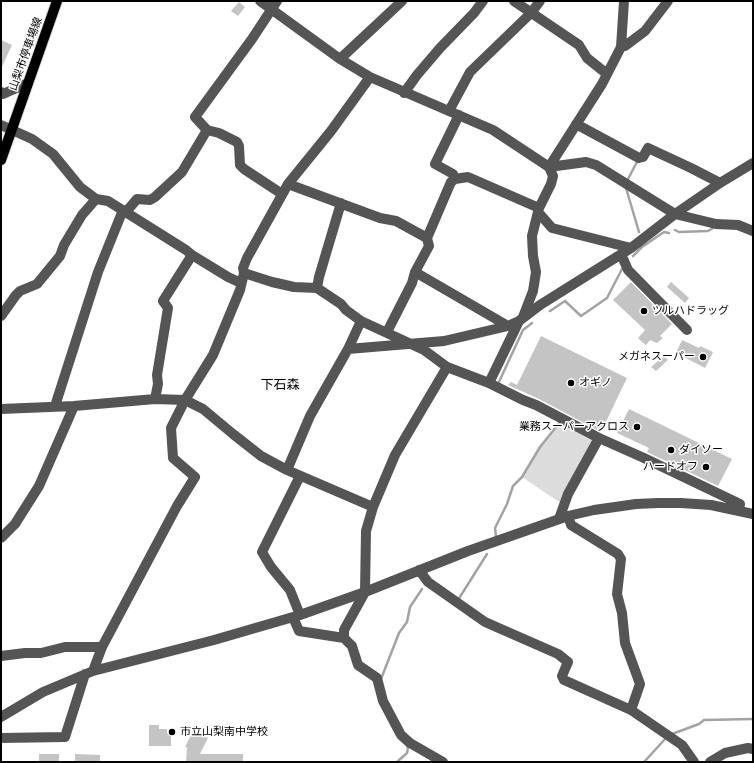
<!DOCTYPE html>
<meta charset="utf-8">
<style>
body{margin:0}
#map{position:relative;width:754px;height:763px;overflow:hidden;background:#fff;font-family:"PT Sans",sans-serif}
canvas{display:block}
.frame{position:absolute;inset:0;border:2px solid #000;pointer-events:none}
</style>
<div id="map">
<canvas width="754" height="763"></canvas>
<div class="frame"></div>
</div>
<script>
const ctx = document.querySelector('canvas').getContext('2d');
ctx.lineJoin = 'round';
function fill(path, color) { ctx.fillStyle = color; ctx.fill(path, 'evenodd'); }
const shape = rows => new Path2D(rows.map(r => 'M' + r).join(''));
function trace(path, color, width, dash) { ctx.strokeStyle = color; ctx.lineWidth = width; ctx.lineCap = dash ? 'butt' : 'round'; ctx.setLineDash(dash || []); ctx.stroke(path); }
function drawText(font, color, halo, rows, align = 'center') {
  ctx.font = font + ' "PT Sans","Noto Sans JP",sans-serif'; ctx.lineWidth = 3; ctx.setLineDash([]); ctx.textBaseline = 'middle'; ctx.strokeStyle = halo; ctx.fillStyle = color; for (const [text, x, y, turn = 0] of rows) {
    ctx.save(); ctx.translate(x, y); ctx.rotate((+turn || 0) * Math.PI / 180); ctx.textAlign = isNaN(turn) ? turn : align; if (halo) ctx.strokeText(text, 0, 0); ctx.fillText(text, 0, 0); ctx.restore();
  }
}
fill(shape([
 [563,419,599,438,565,506,522,477,540,447]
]), '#dcdcdc');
trace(shape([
 [627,181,638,160],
 [626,188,639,232],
 [675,230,679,232,708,231,715,227],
 [633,256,642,247,664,232,669,233],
 [550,311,565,301,581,316,607,298,622,269],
 [498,384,523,330,532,323],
 [496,537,495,528,507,504,513,486,522,477,540,447,560,422],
 [458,600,487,554],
 [381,679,399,633,407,622,410,607,422,589],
 [672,734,699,724,704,720,753,719],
 [397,762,407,753,408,748,407,745],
 [644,762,666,738]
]), '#a3a3a3', 2.5);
fill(shape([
 [239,2,245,7,238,16,231,11],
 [1,40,12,45,1,69],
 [631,282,672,324,660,336,663,338,657,343,650,340,646,345,642,342,638,338,645,330,613,300],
 [671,282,689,298,685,303,667,287],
 [541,336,627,378,601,432,539,399,508,385,511,382,517,385],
 [682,340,699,348,700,346,713,352,705,368,676,353],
 [664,356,668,360,656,371,651,367],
 [629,409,732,459,718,486,647,452,649,448,617,433],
 [149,725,159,725,159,729,167,729,167,733,171,733,171,746,149,746],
 [193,731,208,738,200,754,243,754,243,762,186,762,187,747,185,747],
 [39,754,59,754,59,762,39,762],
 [75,754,100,755,100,762,75,762]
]), '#c4c4c4');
const major = shape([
 [1,160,57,1]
]);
trace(major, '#dbdbdb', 12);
trace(shape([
 [260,1,340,59,370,77,493,130,549,167,553,176,551,184,539,208,532,236,533,256,536,272,533,291,523,317],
 [514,1,579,45,587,58,607,74],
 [621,47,625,46,645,31,668,1],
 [340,59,402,1],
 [1,92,3,94,28,83],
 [404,93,417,75,440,48,474,13,483,1],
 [449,111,470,72,531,13,540,1],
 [576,124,639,158,643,157,648,148,691,168,720,183],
 [1,125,32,139,53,154,80,187,96,199,108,201,186,250,192,255,228,277,241,283],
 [207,130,219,133,237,142,239,146,240,165,244,169,282,194],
 [549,167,586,162,596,165,675,214,716,224,738,225,753,231],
 [549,167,602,84,621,47,624,1],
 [455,179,453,174,435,164,459,115],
 [288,184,380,218,396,221,427,238],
 [126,212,137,199,150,200,155,197,182,172,207,130,195,117,252,39,277,1],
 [538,212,552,228,631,248],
 [621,254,628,270,687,330],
 [415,272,508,326],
 [244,273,272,282,294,287,317,288,341,304,346,310,361,321,424,350,447,367,489,383,523,400,536,405,599,438,568,494,559,519],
 [317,288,319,277,341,203],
 [1,316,16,295,20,291,37,284,60,256,64,245,82,215,96,199],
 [387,332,412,283,415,272,429,246,427,238,451,182,455,179,468,177,539,208],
 [348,349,361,321],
 [489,383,519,321],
 [155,399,158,384,157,375,168,308,163,301,192,255],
 [55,406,98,272,123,210],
 [1,409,74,406,155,399,185,400,203,409,233,434,261,456,287,470,373,507],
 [599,438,644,458,740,504,739,510],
 [287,470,310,416,348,349,444,341,508,326,519,321,540,305,631,248,675,214,720,183,753,163],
 [568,516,571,525,618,554,621,559,617,594,622,613,625,643,640,684,631,710],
 [1,538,15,524,39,486,74,406],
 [419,570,428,582,485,622,558,654,568,662,562,676,564,680,631,710,682,745,694,762],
 [300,615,290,590,271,567,262,552,300,476],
 [293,617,299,631,344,638,352,646,358,665,377,678,383,701,401,735,410,743,443,762],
 [344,638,344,630,365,592,366,531,373,507,395,455,447,367],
 [1,656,25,653,41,653,65,647,102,647],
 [93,671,102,647,177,506,195,477,173,458,171,428,185,400,213,355,240,290,244,273,243,268,247,258,288,184,331,131,370,77],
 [1,717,43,692,93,671,214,640,300,615,365,592,468,551,568,516,594,510,636,504,658,503,681,503,711,505,753,514],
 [1,738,65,737,85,674],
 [710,762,725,753,748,748,753,749]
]), '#555', 10);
trace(major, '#000', 10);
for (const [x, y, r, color] of [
 [644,311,4,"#000"],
 [703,357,4,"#000"],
 [571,383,4,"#000"],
 [637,427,4,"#000"],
 [671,450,4,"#000"],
 [706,467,4,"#000"],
 [172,732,4,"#000"]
]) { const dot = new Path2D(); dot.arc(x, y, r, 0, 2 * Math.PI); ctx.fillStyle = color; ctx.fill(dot); trace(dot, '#fff', 1.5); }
drawText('11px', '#000', '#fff', [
 ["山梨市停車場線",26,54,-70]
]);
drawText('11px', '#000', '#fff', [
 ["ツルハドラッグ",652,311],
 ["メガネスーパー",695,357,"right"],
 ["オギノ",579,383],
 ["業務スーパーアクロス",629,427,"right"],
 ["ダイソー",679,450],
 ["ハードオフ",698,467,"right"],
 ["市立山梨南中学校",180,732]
], 'left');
drawText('13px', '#000', '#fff', [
 ["下石森",280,385]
]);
</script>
